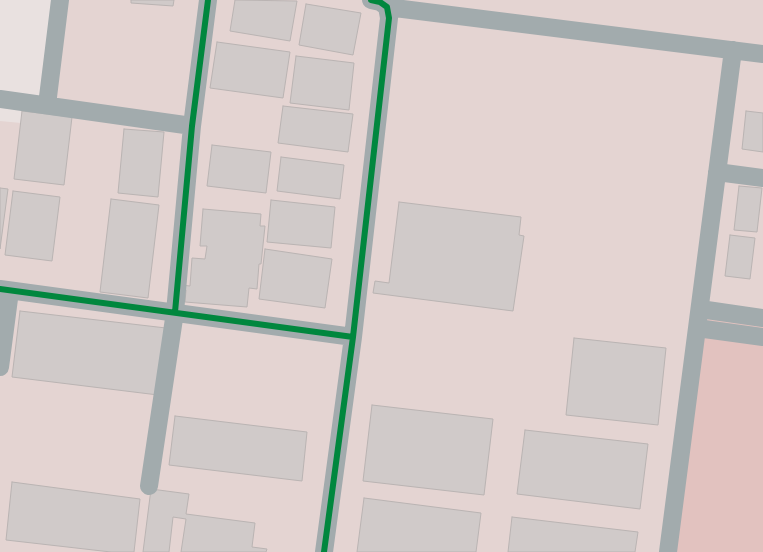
<!DOCTYPE html>
<style>
body{margin:0}
canvas{display:block;background:#e9e1e0}
</style>
<canvas width="763" height="552"></canvas>
<script>
const ctx = document.querySelector('canvas').getContext('2d');
ctx.lineJoin = 'round';
function fill(path, color) { ctx.fillStyle = color; ctx.fill(path, 'evenodd'); }
const shape = rows => new Path2D(rows.map(r => 'M' + r).join(''));
function trace(path, color, width, dash) { ctx.strokeStyle = color; ctx.lineWidth = width; ctx.lineCap = dash ? 'butt' : 'round'; ctx.setLineDash(dash || []); ctx.stroke(path); }
fill(shape([
 [67,0,763,0,763,552,0,552,0,121,53,126]
]), '#e4d4d2');
fill(shape([
 [700,309,763,320,763,552,668,552]
]), '#e2c2bf');
const building = shape([
 [131,0,174,0,173,6,131,3,131,0],
 [235,0,297,1,290,41,230,31,235,0],
 [306,4,361,13,353,55,299,45,306,4],
 [217,42,290,52,283,98,210,88,217,42],
 [296,56,354,63,349,110,290,103,296,56],
 [283,106,353,114,348,152,278,143,283,106],
 [22,111,72,117,64,185,14,179,22,111],
 [746,111,763,113,763,152,742,149,746,111],
 [124,129,164,132,158,197,118,193,124,129],
 [212,145,271,152,266,193,207,186,212,145],
 [281,157,344,165,340,199,277,191,281,157],
 [739,186,762,188,757,232,734,230,739,186],
 [0,188,8,189,0,249,0,188],
 [13,191,60,197,52,261,5,255,13,191],
 [111,199,159,205,148,298,100,292,111,199],
 [271,200,335,207,331,248,267,242,271,200],
 [399,202,521,217,519,235,524,236,513,311,373,293,375,281,389,283,399,202],
 [203,209,261,214,260,226,265,226,261,264,259,264,257,289,249,288,247,307,185,302,186,290,180,290,181,285,190,286,192,258,205,259,207,246,200,246,203,209],
 [730,235,755,238,750,279,725,276,730,235],
 [265,249,332,259,325,308,259,299,265,249],
 [20,311,166,328,158,395,12,377,20,311],
 [574,338,666,348,658,425,566,415,574,338],
 [372,405,493,419,484,495,363,481,372,405],
 [175,416,307,432,302,481,169,465,175,416],
 [525,430,648,444,640,509,517,494,525,430],
 [12,482,140,499,134,552,111,552,6,540,12,482],
 [151,489,189,494,186,514,255,523,252,547,267,549,266,552,181,552,186,519,173,517,169,552,143,552,151,489],
 [364,498,481,513,476,552,357,552,364,498],
 [512,517,638,532,635,552,508,552,512,517]
]);
fill(building, '#d0cac9');
trace(building, '#bab4b3', 1);
trace(shape([
 [387,7,763,54],
 [0,99,192,126],
 [47,105,60,0],
 [717,172,763,178],
 [0,289,353,337],
 [700,309,763,318],
 [697,328,763,337],
 [0,367,10,291],
 [149,486,175,312,192,126,208,0],
 [324,552,353,337,389,18,387,7,380,2,371,0],
 [668,552,733,50]
]), '#a2abad', 18);
trace(shape([
 [0,289,353,337],
 [175,312,192,126,208,0],
 [324,552,353,337,389,18,387,7,380,2,371,0]
]), '#00873e', 6);
</script>
